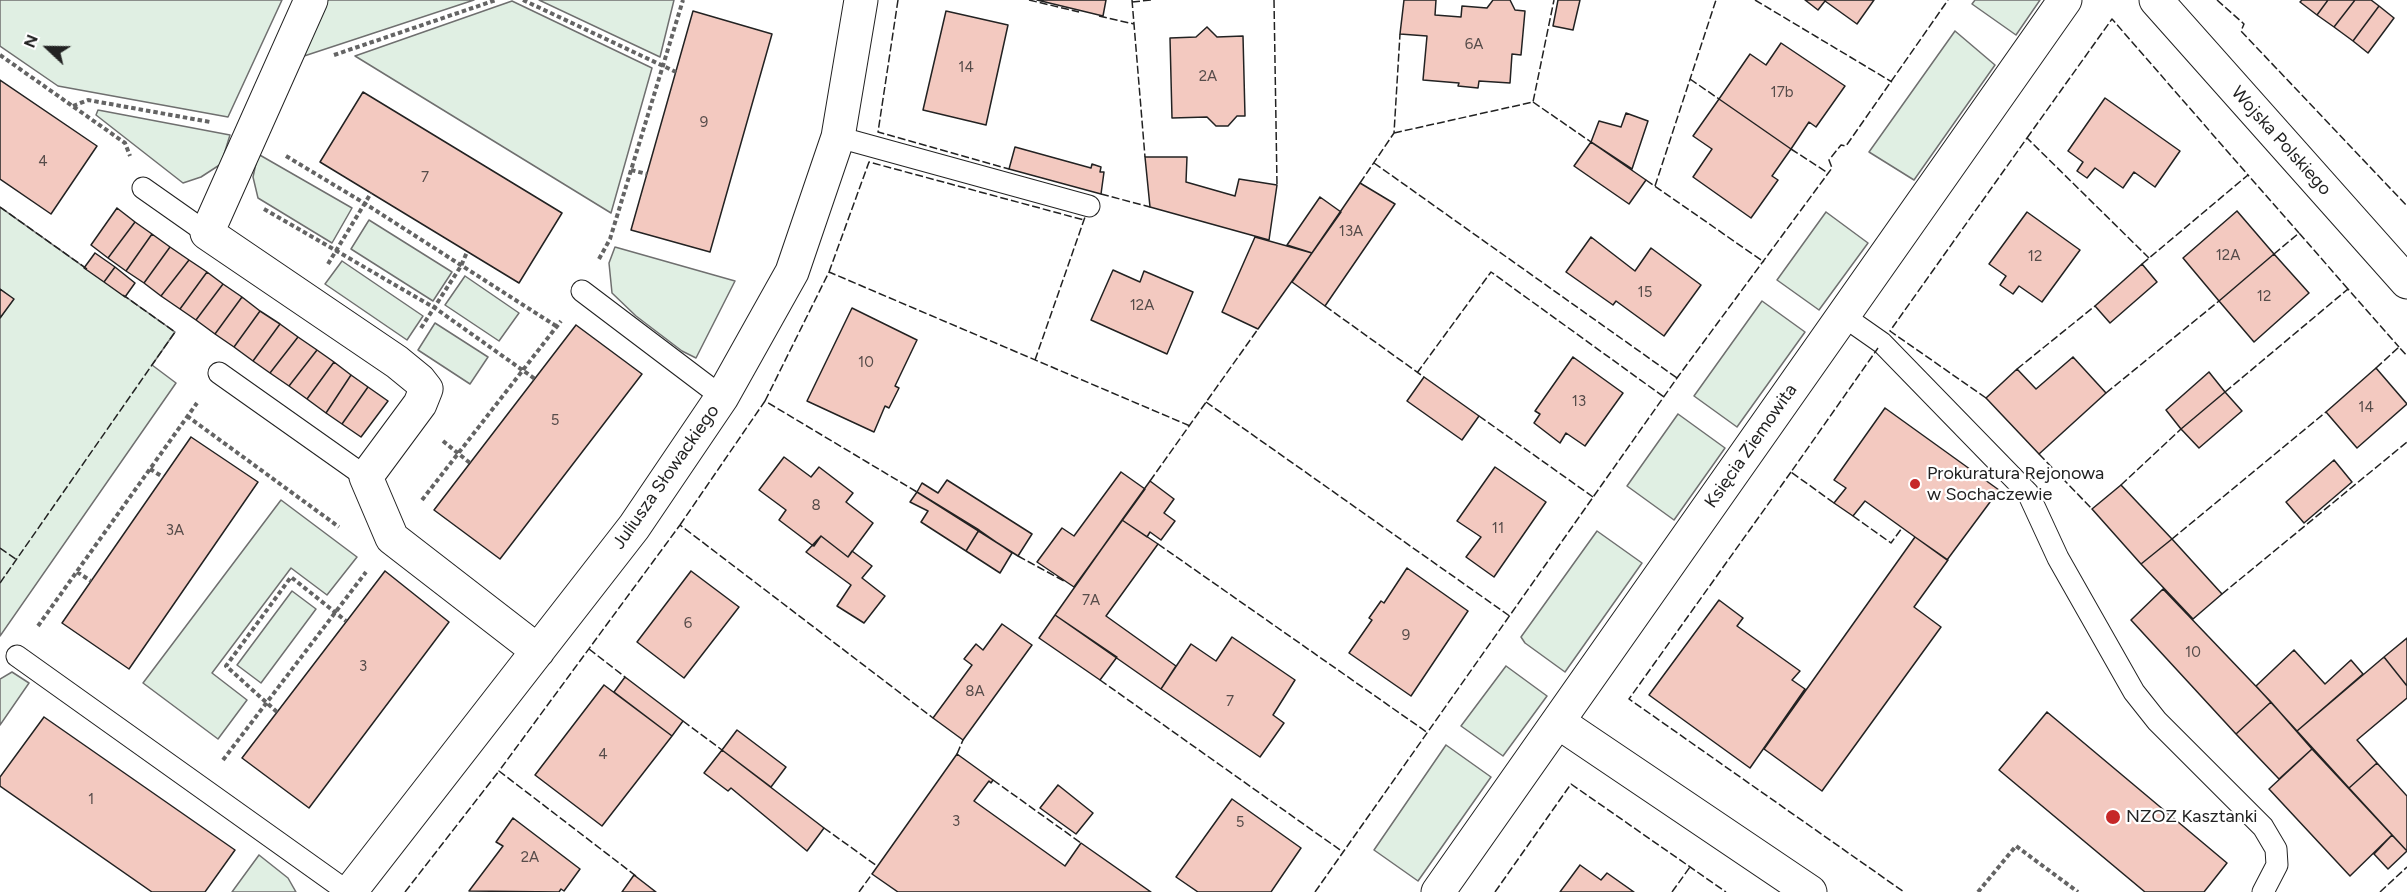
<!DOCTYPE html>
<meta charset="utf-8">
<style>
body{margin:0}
#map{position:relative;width:2407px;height:892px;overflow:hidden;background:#fff;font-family:Figtree,sans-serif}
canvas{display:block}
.north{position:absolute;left:18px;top:18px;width:60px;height:60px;-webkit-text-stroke:4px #fff;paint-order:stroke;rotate:292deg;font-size:16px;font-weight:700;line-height:24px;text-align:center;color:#222}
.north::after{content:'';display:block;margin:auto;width:21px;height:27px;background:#222;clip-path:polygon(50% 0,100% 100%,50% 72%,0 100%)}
</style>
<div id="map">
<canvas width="2407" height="892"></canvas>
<div class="north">N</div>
</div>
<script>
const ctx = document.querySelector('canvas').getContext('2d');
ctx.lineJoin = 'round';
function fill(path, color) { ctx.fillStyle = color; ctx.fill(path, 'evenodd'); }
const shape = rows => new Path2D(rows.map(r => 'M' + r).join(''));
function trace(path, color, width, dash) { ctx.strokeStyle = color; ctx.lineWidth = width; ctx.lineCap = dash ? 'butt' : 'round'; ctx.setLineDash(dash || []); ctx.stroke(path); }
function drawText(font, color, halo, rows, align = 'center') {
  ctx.font = font + ' Figtree,sans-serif'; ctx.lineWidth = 4.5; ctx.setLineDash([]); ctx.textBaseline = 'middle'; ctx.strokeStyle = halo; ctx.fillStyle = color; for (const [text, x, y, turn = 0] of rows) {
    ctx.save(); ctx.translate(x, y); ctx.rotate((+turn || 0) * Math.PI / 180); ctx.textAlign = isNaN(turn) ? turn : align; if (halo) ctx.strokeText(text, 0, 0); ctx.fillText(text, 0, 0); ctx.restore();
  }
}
const green = shape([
 [0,0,282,0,228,117,58,86,0,46,0,0],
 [320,0,474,0,292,60,320,0],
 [539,0,674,0,660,57,539,0],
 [1975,0,2040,0,2016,35,1972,4,1975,0],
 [512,1,652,68,611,213,355,56,512,1],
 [1955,31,1995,65,1914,180,1869,152,1955,31],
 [98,110,230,135,221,164,201,177,183,183,96,115,98,110],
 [258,154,352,208,332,243,258,198,253,177,258,154],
 [0,207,175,332,152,365,176,383,0,636,0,318,13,299,0,289,0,207],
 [1826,212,1868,243,1819,310,1777,280,1826,212],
 [369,220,452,272,433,301,351,249,369,220],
 [615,247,735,281,696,358,682,351,636,316,612,293,609,263,615,247],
 [342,261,423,316,407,340,325,284,342,261],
 [465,276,519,313,499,341,445,305,465,276],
 [1762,301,1805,332,1737,427,1694,396,1762,301],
 [435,323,488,357,470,384,418,350,435,323],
 [1678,414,1725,448,1674,520,1627,486,1678,414],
 [281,500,357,557,327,595,291,568,212,673,247,700,218,739,143,683,281,500],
 [1597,531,1642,563,1565,672,1525,643,1521,637,1597,531],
 [292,591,316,609,261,683,237,665,292,591],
 [1506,666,1547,696,1503,756,1461,726,1506,666],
 [12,672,29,683,0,725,0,679,12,672],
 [1446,745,1491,777,1418,881,1374,850,1446,745],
 [259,855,288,878,296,892,232,892,259,855]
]);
fill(green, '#e0efe3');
trace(green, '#6f6f6f', 1.5);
const building = shape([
 [1037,0,1106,0,1103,16,1037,0],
 [1404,0,1436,0,1435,15,1461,17,1462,6,1487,8,1493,0,1510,0,1515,10,1525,11,1521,55,1512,54,1510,83,1479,81,1478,88,1458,86,1459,83,1423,80,1427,36,1400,34,1404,0],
 [1558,0,1580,0,1573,30,1553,26,1558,0],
 [1805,0,1874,0,1857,24,1825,1,1818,10,1805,0],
 [2302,0,2328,0,2317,15,2300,2,2302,0],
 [2328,0,2355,0,2334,27,2317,15,2328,0],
 [2355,0,2371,0,2379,6,2353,41,2334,27,2355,0],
 [2379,6,2394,18,2368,53,2353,41,2379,6],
 [693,11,772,34,710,252,631,230,693,11],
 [946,11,1008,25,986,125,923,110,946,11],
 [1207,27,1217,37,1243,36,1245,116,1237,116,1228,126,1216,126,1207,117,1172,118,1170,38,1196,37,1207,27],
 [1781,43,1845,86,1816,127,1809,122,1791,149,1719,99,1750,54,1766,65,1781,43],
 [0,80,97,146,51,214,0,179,0,80],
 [363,92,562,213,519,283,320,162,363,92],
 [2105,98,2180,151,2155,187,2134,172,2123,188,2095,168,2087,178,2077,171,2083,162,2068,151,2105,98],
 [1719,99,1791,149,1772,176,1778,180,1751,218,1693,177,1712,149,1693,136,1719,99],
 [1626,113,1648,121,1632,169,1591,142,1599,121,1621,127,1626,113],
 [1591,142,1646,180,1629,204,1574,166,1591,142],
 [1015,147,1091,168,1092,164,1101,167,1100,172,1104,172,1101,194,1009,169,1015,147],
 [1145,157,1187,157,1186,182,1235,196,1239,179,1277,185,1269,240,1150,207,1145,157],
 [1360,183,1395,204,1325,306,1292,282,1360,183],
 [1320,197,1341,212,1312,253,1287,245,1320,197],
 [117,208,135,222,108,258,91,245,117,208],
 [2237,211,2274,254,2219,301,2183,258,2237,211],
 [2027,212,2080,250,2042,302,2019,286,2013,294,2000,285,2006,276,1989,264,2027,212],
 [135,222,152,234,126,271,108,258,135,222],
 [152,234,170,247,144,283,126,271,152,234],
 [1255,237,1312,253,1258,329,1222,312,1255,237],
 [1591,237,1635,271,1651,248,1701,285,1664,336,1616,301,1613,305,1566,272,1591,237],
 [170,247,189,260,161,296,144,283,170,247],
 [95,253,115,267,104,282,84,268,95,253],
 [2274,254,2309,293,2254,342,2219,301,2274,254],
 [189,260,207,272,180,309,161,296,189,260],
 [2142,264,2157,282,2110,323,2095,306,2142,264],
 [115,267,135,283,125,297,104,282,115,267],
 [1113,270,1140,282,1144,271,1193,292,1167,354,1091,320,1113,270],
 [207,272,223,284,196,320,180,309,207,272],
 [223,284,242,297,215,334,196,320,223,284],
 [0,289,14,299,0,318,0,289],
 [242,297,260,311,234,347,215,334,242,297],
 [852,308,917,340,895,386,899,388,889,408,885,406,874,432,807,401,852,308],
 [260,311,280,324,253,361,234,347,260,311],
 [280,324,298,337,270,373,253,361,280,324],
 [576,325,642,374,500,559,434,510,576,325],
 [298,337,317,350,289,386,270,373,298,337],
 [317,350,334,362,307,399,289,386,317,350],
 [1573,357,1623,393,1585,446,1566,433,1560,443,1534,423,1540,414,1535,411,1573,357],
 [2073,357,2106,393,2039,454,1986,398,2017,369,2036,389,2073,357],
 [334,362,351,375,326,413,307,399,334,362],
 [2376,368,2407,404,2357,448,2326,412,2376,368],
 [2209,372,2225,392,2181,429,2166,410,2209,372],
 [351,375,368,387,342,424,326,413,351,375],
 [1424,377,1479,416,1462,440,1407,401,1424,377],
 [368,387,388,401,361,437,342,424,368,387],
 [2225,392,2242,411,2199,448,2181,429,2225,392],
 [1885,408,1999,490,1947,560,1865,501,1853,516,1834,503,1846,488,1834,480,1885,408],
 [191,437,258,482,129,669,62,623,191,437],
 [784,457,811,477,819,467,853,493,846,502,873,523,848,557,821,536,814,546,812,545,779,520,786,510,759,490,784,457],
 [2334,460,2352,482,2304,523,2286,502,2334,460],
 [1495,467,1546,502,1494,577,1466,557,1481,537,1457,521,1495,467],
 [1121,472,1145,489,1074,587,1037,562,1062,528,1074,536,1121,472],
 [947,480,1032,534,1018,556,917,492,922,483,938,493,947,480],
 [1150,481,1174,499,1164,513,1175,521,1161,540,1150,532,1147,537,1122,520,1150,481],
 [2121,485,2172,539,2141,564,2092,509,2121,485],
 [917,492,979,530,966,551,921,522,928,511,910,502,917,492],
 [1122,520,1158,544,1106,616,1176,666,1161,689,1055,615,1122,520],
 [979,530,1012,553,1000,573,966,551,979,530],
 [821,536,848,557,852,551,872,566,862,578,885,596,864,623,837,606,851,585,806,552,821,536],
 [1915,537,1948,560,1914,607,1941,627,1822,791,1764,749,1915,537],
 [2172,539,2222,594,2193,619,2141,564,2172,539],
 [1407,568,1468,611,1411,696,1349,653,1372,620,1369,618,1381,601,1384,603,1407,568],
 [385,571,449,622,309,808,242,758,385,571],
 [691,571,739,607,684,678,637,642,691,571],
 [2163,589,2271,702,2236,734,2131,620,2163,589],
 [1719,600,1743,618,1737,626,1800,671,1792,680,1805,689,1750,768,1649,695,1719,600],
 [1055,615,1117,657,1100,680,1039,638,1055,615],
 [1002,624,1032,645,963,740,933,718,972,665,964,659,976,644,983,650,1002,624],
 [1232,637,1295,680,1273,715,1284,723,1260,757,1161,689,1191,644,1216,661,1232,637],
 [2407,638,2407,686,2384,657,2407,638],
 [2294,650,2325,684,2351,660,2363,674,2297,731,2256,686,2294,650],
 [2384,657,2407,686,2407,698,2357,740,2377,763,2349,788,2297,731,2384,657],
 [625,677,683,721,672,736,614,692,625,677],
 [604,685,672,736,602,826,535,775,604,685],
 [2271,702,2312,749,2279,779,2236,734,2271,702],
 [2047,712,2227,863,2204,892,2145,892,1999,770,2047,712],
 [44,717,235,850,205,892,152,892,0,786,0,777,44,717],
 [737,730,786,767,771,787,722,750,737,730],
 [2312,749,2392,835,2350,876,2269,789,2312,749],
 [722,750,824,828,807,851,731,788,728,791,704,773,722,750],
 [957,754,993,780,991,783,989,781,974,801,1065,866,1081,843,1151,892,898,892,872,874,957,754],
 [2377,763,2407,796,2407,851,2349,788,2377,763],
 [1058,785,1093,813,1076,834,1040,808,1058,785],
 [1232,799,1301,848,1271,892,1198,892,1176,877,1232,799],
 [513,818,580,869,564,891,561,889,559,892,469,891,503,846,496,842,513,818],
 [2392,835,2407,851,2388,869,2374,854,2392,835],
 [1580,865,1601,880,1607,873,1634,892,1560,892,1580,865],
 [634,875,656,892,622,892,634,875]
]);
fill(building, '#f3c9c0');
trace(building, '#222', 1.5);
const lane = shape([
 [838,137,1089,206],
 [143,188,207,233],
 [582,291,722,397],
 [1842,315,1882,343,2028,493,2058,558,2134,692,2157,721,2263,827,2276,849,2277,865,2263,892],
 [219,373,366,477],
 [17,656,348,892]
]);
const street = shape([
 [311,0,207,233,397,362,419,380,426,389,420,404,366,477,392,538,538,651],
 [2156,0,2407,282],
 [1558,722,1810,892],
 [350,892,634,527,722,397,792,272,838,137,861,0],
 [1438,892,2065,0]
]);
trace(lane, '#222', 23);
trace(street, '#222', 35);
trace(shape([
 [523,0,676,72],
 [0,55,125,143,130,156],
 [334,55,496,0],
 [73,106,88,100,210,122],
 [286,156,364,203,556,326],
 [631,170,647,174],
 [264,209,435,308,535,379],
 [599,259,610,239,683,0],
 [328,264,371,193],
 [421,328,461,266,467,252],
 [187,416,339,527],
 [443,441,470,463],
 [150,469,163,477],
 [422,500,561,321],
 [77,572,91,581],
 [38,626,197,403],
 [277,712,226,666,291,577,346,621],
 [223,760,366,572],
 [1978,892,2016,846,2078,892]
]), '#646464', 4, [4.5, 3]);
trace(lane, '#fff', 21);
trace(street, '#fff', 33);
trace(shape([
 [898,0,878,132,1009,169],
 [1029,0,1079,12],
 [1132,0,1145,157],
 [1274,0,1277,185],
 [1755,0,1892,82],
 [2217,0,2244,24,2241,31,2407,206],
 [1132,2,1151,0],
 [1099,16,1134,24],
 [1690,79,1719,99],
 [1533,102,1591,142],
 [1394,133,1533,102,1554,0],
 [2027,138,2112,19,2248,175],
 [1791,149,1828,173],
 [1374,163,1677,378],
 [1646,180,1764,262],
 [1360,183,1394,133,1400,34],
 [1655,186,1716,0],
 [1101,194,1150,207],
 [0,207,87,269],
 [2274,254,2299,233,2348,289],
 [2142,264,2248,175,2299,233],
 [829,272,869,162,1084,220],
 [1325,306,1424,377],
 [1035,360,1085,217],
 [2376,368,2399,347,2407,356],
 [2017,369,2095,306],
 [1417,373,1491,272,1664,397],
 [2225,392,2348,289,2399,347],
 [2106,393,2219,301],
 [1986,398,1890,331,2027,138,2149,258],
 [765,401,829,272,1190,426],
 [1206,402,1511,617],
 [1479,416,1593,497],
 [2039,454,2092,509],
 [1791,472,1629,699,1904,892],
 [1150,481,1258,329],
 [2121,485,2181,429],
 [1834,503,1791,472,1878,348],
 [1853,516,1891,543,1902,528],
 [680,525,765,401,917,492],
 [2172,539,2326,412],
 [1158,544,1428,733],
 [0,548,17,560],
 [1018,556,1064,581],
 [0,583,175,332,123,295],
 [2222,594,2407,442],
 [589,649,625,677],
 [1100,680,1343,852],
 [683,721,722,750],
 [957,754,963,740],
 [993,780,1081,843],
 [824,828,877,866],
 [636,876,499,771,680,525,933,718],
 [405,892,499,771],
 [859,892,872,874],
 [1315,892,1677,378,1832,168,1829,160,1841,145,1846,146,1948,0],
 [1495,892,1571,784,1726,892],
 [1672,892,1690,867],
 [2380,892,2407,867]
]), '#222', 1.5, [8, 3]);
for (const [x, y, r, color] of [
 [1915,484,6,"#c62828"],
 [2113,817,8,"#c62828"]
]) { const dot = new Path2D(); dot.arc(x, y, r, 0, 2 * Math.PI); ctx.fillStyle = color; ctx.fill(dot); trace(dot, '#fff', 2); }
drawText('15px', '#564c4a', null, [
 ["6A",1474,45],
 ["14",966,68],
 ["2A",1208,77],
 ["17b",1782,93],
 ["9",704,123],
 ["4",43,162],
 ["7",425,178],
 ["13A",1351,232],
 ["12A",2228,256],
 ["12",2035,257],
 ["15",1645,293],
 ["12",2264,297],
 ["12A",1142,306],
 ["10",866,363],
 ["13",1579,402],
 ["14",2366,408],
 ["5",555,421],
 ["8",816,506],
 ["11",1498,529],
 ["3A",175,531],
 ["7A",1091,601],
 ["6",688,624],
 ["9",1406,636],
 ["10",2193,653],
 ["3",363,667],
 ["8A",975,692],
 ["7",1230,702],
 ["4",603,755],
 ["1",91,800],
 ["3",956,822],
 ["5",1240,823],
 ["2A",530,858]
]);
drawText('18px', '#222', '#fff', [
 ["Wojska Polskiego",2281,141,48],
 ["Księcia Ziemowita",1751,446,-55],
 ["Juliusza Słowackiego",666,477,-55]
]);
drawText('18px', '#222', '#fff', [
 ["Prokuratura Rejonowa",1927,474],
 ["w Sochaczewie",1927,495],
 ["NZOZ Kasztanki",2126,817]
], 'left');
</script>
